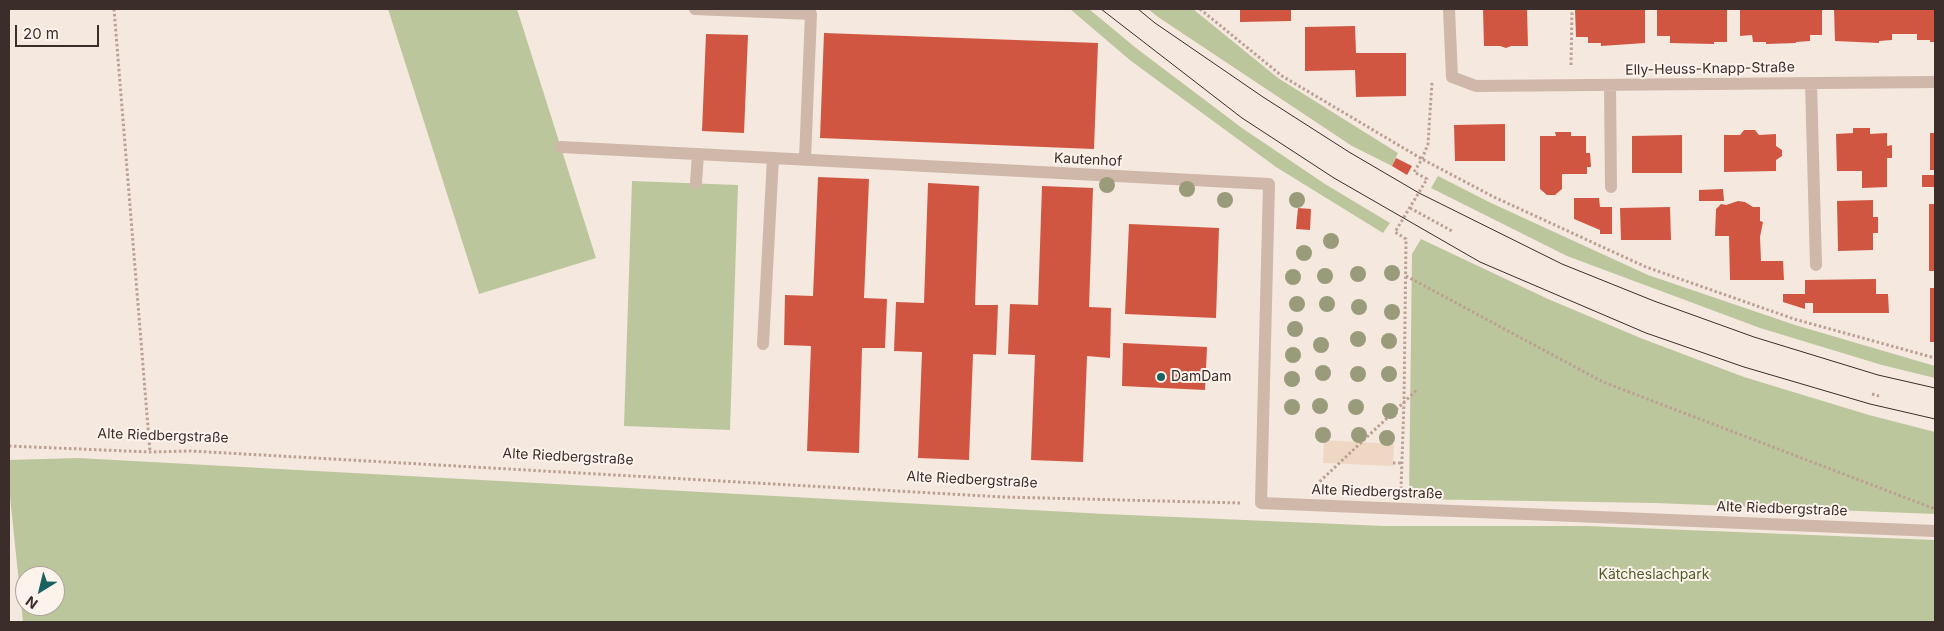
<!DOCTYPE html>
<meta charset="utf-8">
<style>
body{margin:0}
#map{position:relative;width:1944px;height:631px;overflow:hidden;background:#f5e8df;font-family:Inter,sans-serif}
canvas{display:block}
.frame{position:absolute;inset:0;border:10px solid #3b2d29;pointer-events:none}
.north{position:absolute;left:15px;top:566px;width:50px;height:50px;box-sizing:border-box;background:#fcf3ec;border:1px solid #afa49e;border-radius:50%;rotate:216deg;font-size:14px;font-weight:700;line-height:20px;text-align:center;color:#3b2d29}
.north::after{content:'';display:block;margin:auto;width:18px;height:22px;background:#1a6260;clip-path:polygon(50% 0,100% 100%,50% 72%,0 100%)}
.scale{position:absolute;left:15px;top:25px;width:84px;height:22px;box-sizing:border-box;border:2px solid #3b2d29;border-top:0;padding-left:6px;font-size:15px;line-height:18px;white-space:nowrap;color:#3b2d29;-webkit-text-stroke:4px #fcf3ec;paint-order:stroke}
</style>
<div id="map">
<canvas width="1944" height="631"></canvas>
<div class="frame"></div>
<div class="north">N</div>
<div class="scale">20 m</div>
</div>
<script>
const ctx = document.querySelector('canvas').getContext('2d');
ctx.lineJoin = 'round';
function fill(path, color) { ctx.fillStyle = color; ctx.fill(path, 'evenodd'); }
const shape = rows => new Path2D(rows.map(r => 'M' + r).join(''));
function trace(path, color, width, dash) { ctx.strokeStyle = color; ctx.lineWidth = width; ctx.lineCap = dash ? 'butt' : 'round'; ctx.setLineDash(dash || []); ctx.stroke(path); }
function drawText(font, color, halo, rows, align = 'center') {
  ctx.font = font + ' Inter,sans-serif'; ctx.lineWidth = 4; ctx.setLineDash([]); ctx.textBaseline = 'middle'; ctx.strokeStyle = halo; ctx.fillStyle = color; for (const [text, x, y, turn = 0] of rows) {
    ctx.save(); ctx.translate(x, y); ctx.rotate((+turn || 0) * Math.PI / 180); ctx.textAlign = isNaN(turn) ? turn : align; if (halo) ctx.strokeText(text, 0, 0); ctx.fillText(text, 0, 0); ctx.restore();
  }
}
fill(shape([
 [388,9,517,9,596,258,479,294],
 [1070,9,1089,9,1136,48,1242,128,1325,184,1390,223,1383,233,1276,167,1131,61],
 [1148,9,1193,9,1278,78,1398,153,1392,166,1352,146,1158,17],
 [1438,176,1491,203,1648,275,1795,325,1935,366,1935,378,1882,365,1760,328,1567,256,1431,188],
 [632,181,738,185,730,430,624,426],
 [1421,239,1548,299,1643,339,1744,377,1869,415,1935,432,1935,514,1655,503,1409,499,1412,254],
 [78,458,1105,514,1384,526,1587,526,1935,540,1935,622,23,622,9,487,9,460],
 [25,576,55,576,55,606,25,606]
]), '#bcc69c');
fill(shape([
 [1324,440,1394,444,1393,466,1323,463]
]), '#eed8c4');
fill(shape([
 [1240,9,1291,9,1291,21,1240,22],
 [1483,9,1527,9,1528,46,1511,46,1506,48,1500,46,1484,46],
 [1575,9,1645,9,1645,43,1601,46,1601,43,1588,43,1588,37,1576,37],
 [1657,9,1727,9,1727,42,1714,42,1714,44,1670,43,1670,36,1657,36],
 [1740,9,1822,10,1822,35,1810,35,1810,41,1796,42,1796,43,1766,44,1766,42,1753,42,1752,35,1740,36],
 [1834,9,1935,9,1935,42,1930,42,1930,40,1917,40,1917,34,1892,34,1892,40,1879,41,1879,43,1835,41],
 [1355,26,1356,53,1406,53,1406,96,1356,97,1355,70,1305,71,1305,27],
 [824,33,1098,43,1094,149,820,138],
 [706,34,748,35,744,133,702,131],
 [1505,124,1505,161,1455,161,1454,125],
 [1853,128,1870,128,1870,134,1887,133,1887,146,1892,145,1892,158,1887,158,1887,187,1862,188,1862,171,1837,171,1836,134,1853,133],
 [1744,130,1755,130,1759,135,1776,134,1776,146,1782,150,1782,156,1776,160,1776,171,1724,172,1724,135,1740,135],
 [1555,132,1571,132,1571,136,1586,136,1586,153,1590,153,1591,167,1587,167,1587,174,1562,174,1562,189,1555,195,1547,195,1540,189,1540,136,1556,136],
 [1930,133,1935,133,1935,170,1930,170],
 [1682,135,1682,173,1632,173,1632,136],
 [1396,158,1412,166,1407,175,1392,166],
 [1922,175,1935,175,1935,187,1922,187],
 [818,177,869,179,864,298,887,299,885,348,862,348,859,453,807,451,811,346,784,345,785,295,813,296],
 [928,183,979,186,975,305,998,305,996,355,973,354,969,460,918,458,922,352,894,351,896,302,924,303],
 [1042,186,1093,188,1089,307,1111,308,1110,358,1087,356,1083,462,1031,460,1035,355,1008,354,1010,304,1038,305],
 [1723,189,1724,201,1699,201,1699,190],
 [1574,198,1599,198,1600,207,1612,207,1612,234,1600,234,1600,230,1574,219],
 [1873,200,1873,217,1878,217,1878,233,1873,233,1873,250,1838,251,1837,201],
 [1738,201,1745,202,1753,207,1760,207,1760,221,1763,222,1760,237,1761,261,1783,261,1784,280,1730,280,1729,236,1715,236,1716,209,1721,204,1726,205],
 [1929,204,1935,204,1935,271,1929,271],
 [1670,207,1671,240,1621,240,1620,208],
 [1298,208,1311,209,1310,230,1296,229],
 [1129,224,1219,228,1216,318,1125,314],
 [1876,279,1876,294,1888,294,1889,313,1813,313,1813,303,1805,303,1805,309,1783,302,1783,294,1805,294,1805,280],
 [1930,288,1935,288,1935,342,1930,342],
 [1123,343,1207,347,1205,390,1122,386]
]), '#d15641');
trace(shape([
 [114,9,150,452],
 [1200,9,1282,76,1422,159,1494,197,1646,267,1794,319,1935,358],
 [1571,65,1572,9],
 [1410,208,1452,231],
 [1406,276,1603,382,1935,509],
 [1872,394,1879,396],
 [9,446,150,452,191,451,1003,497,1242,503],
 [1393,463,1401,463],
 [1316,485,1418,389],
 [1401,489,1404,402,1406,239,1395,232,1427,179,1414,172,1422,159,1428,144,1432,82]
]), '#bba093', 3, [2.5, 2.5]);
trace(shape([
 [695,9,811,14,805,159],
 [1449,9,1452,77,1476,86,1935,82],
 [1811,83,1816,265],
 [1610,85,1611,187],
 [561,147,773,158],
 [696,183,698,154],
 [763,344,773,158,1269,184,1261,503,1935,531]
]), '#cfb7a9', 12);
trace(shape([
 [1101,9,1242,118,1334,178,1480,262,1646,333,1744,367,1870,404,1935,419],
 [1138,9,1155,23,1263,97,1349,152,1419,193,1562,264,1654,301,1754,337,1878,375,1935,388]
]), '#3b2d29', 1);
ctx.fillStyle = '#9a9b7b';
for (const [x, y] of [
 [1107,185],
 [1187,189],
 [1225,200],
 [1297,200],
 [1331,241],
 [1304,253],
 [1392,273],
 [1358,274],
 [1325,276],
 [1293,277],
 [1297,304],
 [1327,304],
 [1359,307],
 [1392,312],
 [1295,329],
 [1358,339],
 [1389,341],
 [1321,345],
 [1293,355],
 [1323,373],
 [1358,374],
 [1389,374],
 [1292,379],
 [1320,406],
 [1292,407],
 [1356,407],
 [1390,411],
 [1323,435],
 [1359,435],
 [1387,438]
]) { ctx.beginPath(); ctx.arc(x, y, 8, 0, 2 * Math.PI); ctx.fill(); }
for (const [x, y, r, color] of [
 [1161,377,5,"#1a6260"]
]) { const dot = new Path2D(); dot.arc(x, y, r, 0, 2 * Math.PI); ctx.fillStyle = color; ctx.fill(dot); trace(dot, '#fcf3ec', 2); }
drawText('14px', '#3b2d29', '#fcf3ec', [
 ["Elly-Heuss-Knapp-Straße",1710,69,-1],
 ["Kautenhof",1088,160,3],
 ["Alte Riedbergstraße",163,436,2],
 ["Alte Riedbergstraße",568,457,3],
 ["Alte Riedbergstraße",972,480,3],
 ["Alte Riedbergstraße",1377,492,2],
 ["Alte Riedbergstraße",1782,509,2]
]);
drawText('14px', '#3b2d29', '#fcf3ec', [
 ["DamDam",1171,377]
], 'left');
drawText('14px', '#4f5c2a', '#fcf3ec', [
 ["Kätcheslachpark",1654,575]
]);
</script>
